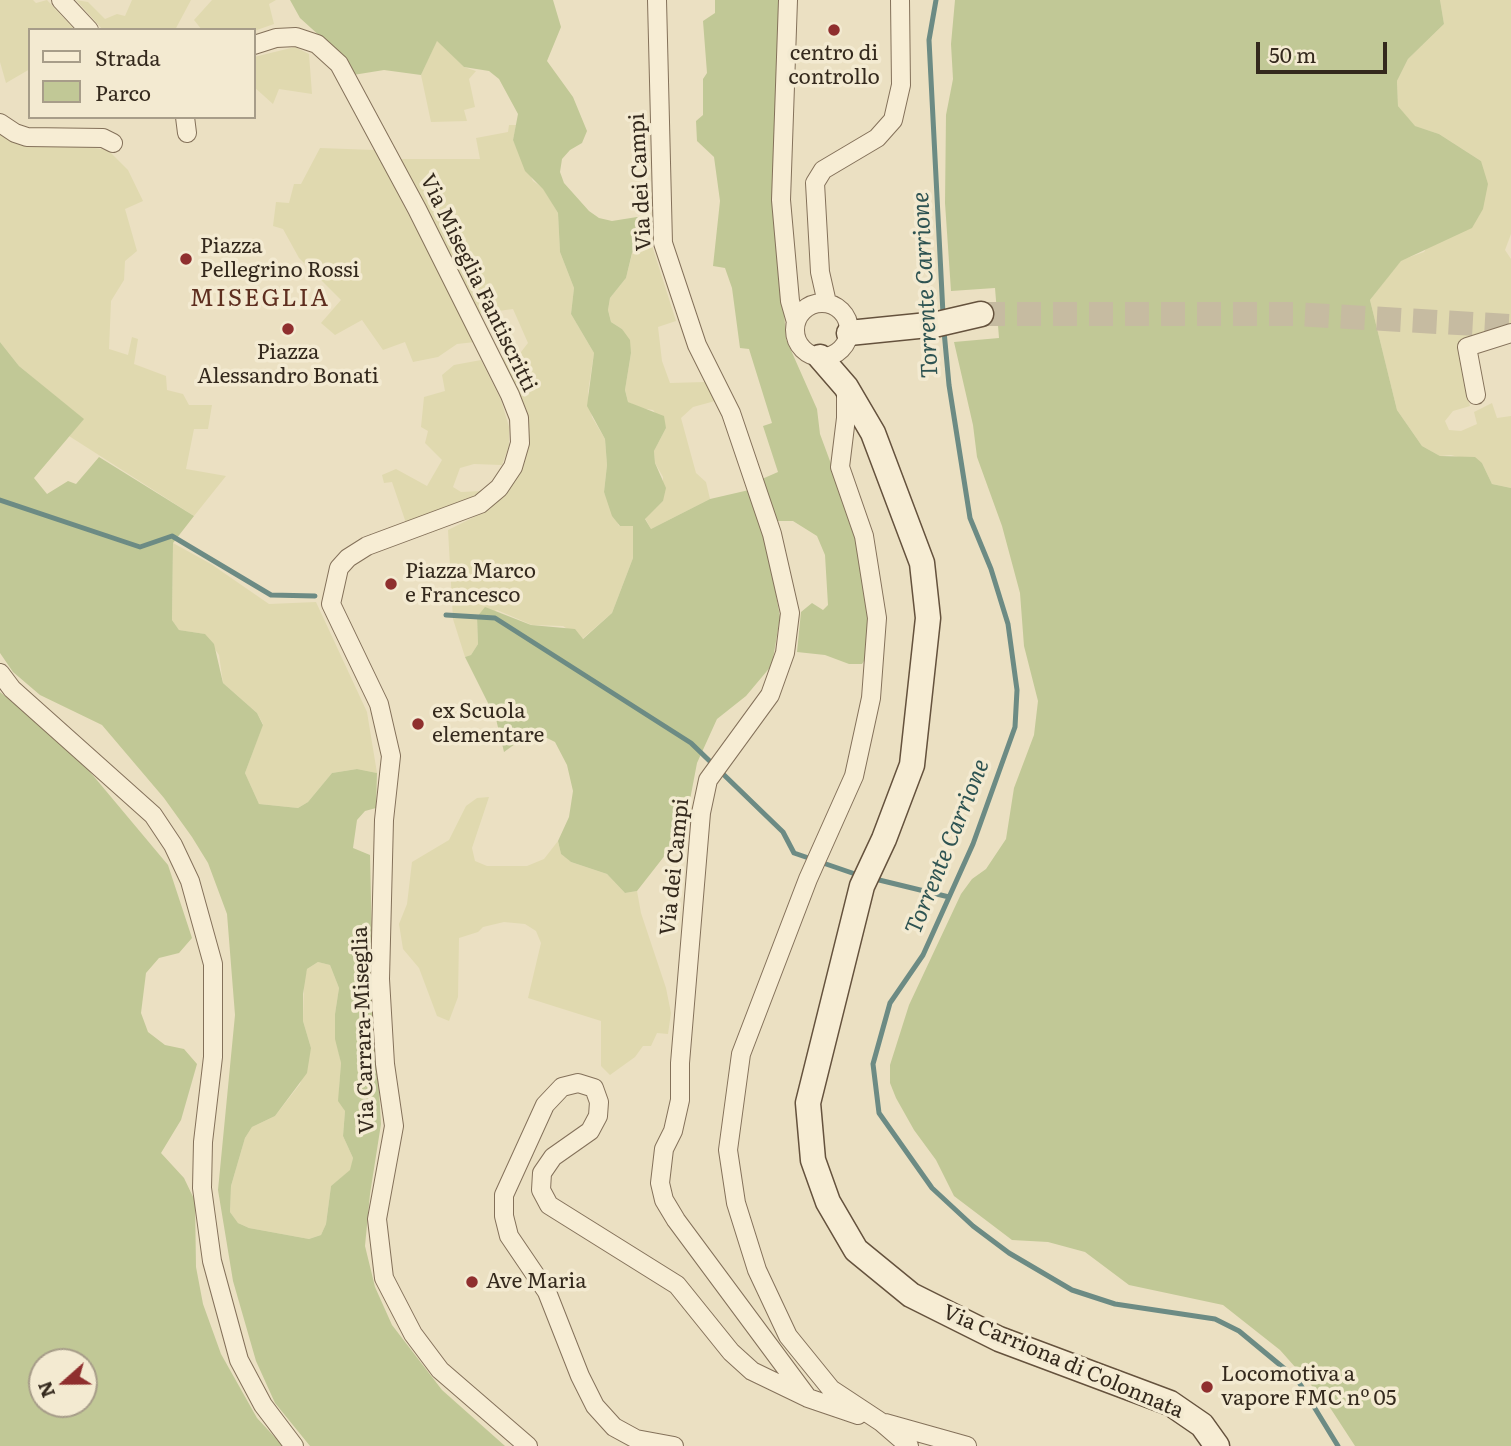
<!DOCTYPE html>
<meta charset="utf-8">
<style>
body{margin:0}
#map{position:relative;width:1511px;height:1446px;overflow:hidden;background:#ebe0c2;font-family:Literata,serif}
canvas{display:block}
.legend{position:absolute;left:28px;top:28px;width:228px;height:91px;box-sizing:border-box;background:#f3ead1;border:2px solid #a79d89;margin:0;padding:9px 12px;list-style:none;font-size:21px;color:#34291d}
.legend li{display:flex;align-items:center;gap:14px;height:35px}
.legend b{width:35px;border:2px solid #a79d89}
.north{position:absolute;left:28px;top:1348px;width:70px;height:70px;box-sizing:border-box;background:#f3ead1;border:2px solid #a79d89;border-radius:50%;rotate:249deg;font-size:19px;font-weight:700;line-height:28px;text-align:center;color:#34291d}
.north::after{content:'';display:block;margin:auto;width:24px;height:32px;background:#8f2f2e;clip-path:polygon(50% 0,100% 100%,50% 72%,0 100%)}
.scale{position:absolute;left:1256px;top:42px;width:131px;height:32px;box-sizing:border-box;border:4px solid #34291d;border-top:0;padding-left:9px;font-size:21px;line-height:24px;white-space:nowrap;color:#34291d;-webkit-text-stroke:5px #f3ead1;paint-order:stroke}
</style>
<div id="map">
<canvas width="1511" height="1446"></canvas>
<ul class="legend">
<li><b style="height:9px;background:#f7edd4"></b>Strada</li>
<li><b style="height:19px;background:#c1c896"></b>Parco</li>
</ul>
<div class="north">N</div>
<div class="scale">50 m</div>
</div>
<script>
const ctx = document.querySelector('canvas').getContext('2d');
ctx.lineJoin = 'round';
function fill(path, color) { ctx.fillStyle = color; ctx.fill(path, 'evenodd'); }
const shape = rows => new Path2D(rows.map(r => 'M' + r).join(''));
function trace(path, color, width, dash) { ctx.strokeStyle = color; ctx.lineWidth = width; ctx.lineCap = dash ? 'butt' : 'round'; ctx.setLineDash(dash || []); ctx.stroke(path); }
function drawText(font, color, halo, rows, align = 'center') {
  ctx.font = font + ' Literata,serif'; ctx.lineWidth = 7; ctx.setLineDash([]); ctx.textBaseline = 'middle'; ctx.strokeStyle = halo; ctx.fillStyle = color; for (const [text, x, y, turn = 0] of rows) {
    ctx.save(); ctx.translate(x, y); ctx.rotate((+turn || 0) * Math.PI / 180); ctx.textAlign = isNaN(turn) ? turn : align; if (halo) ctx.strokeText(text, 0, 0); ctx.fillText(text, 0, 0); ctx.restore();
  }
}
fill(shape([
 [0,0,33,0,36,3,47,0,75,30,30,30,30,69,6,83,0,62],
 [76,0,88,2,105,19,117,14,125,16,132,0,191,0,175,30,103,30],
 [212,0,276,0,269,4,274,24,254,31,202,30,194,20],
 [1440,0,1511,0,1511,234,1505,250,1511,259,1511,330,1480,336,1468,377,1463,379,1470,406,1453,411,1445,421,1449,430,1461,431,1477,424,1474,412,1492,403,1497,418,1511,416,1511,488,1492,484,1482,463,1451,455,1440,456,1422,446,1397,410,1370,300,1401,260,1424,252,1481,161,1439,134,1414,126,1398,106,1397,81,1408,59,1444,24],
 [437,40,464,67,476,71,469,79,475,107,464,110,467,121,431,122,421,75],
 [295,47,309,54,312,94,279,89,273,104,254,87,254,57],
 [509,125,516,125,513,140,533,181,543,188,558,213,560,252,574,288,571,314,594,353,588,392,592,417,605,439,607,465,604,492,619,526,633,526,633,558,612,613,582,639,563,626,532,625,497,610,477,617,478,644,471,655,465,657,453,619,448,530,490,509,512,483,528,439,525,406,501,359,521,352,528,343,513,309,476,314,400,159,480,159,476,138,508,132],
 [0,133,108,150,128,170,143,201,125,209,137,251,125,261,124,280,111,301,109,349,128,355,132,337,138,339,134,364,166,376,167,390,183,394,189,405,212,405,208,429,194,429,186,469,226,476,194,516,69,436,83,419,19,366,0,342],
 [320,148,375,150,475,342,457,344,438,357,413,362,405,342,383,350,362,320,335,335,321,323,341,300,299,258,283,229,273,226,276,202,289,203,294,184,301,184],
 [649,236,676,321,658,327,662,361,670,383,705,382,715,401,693,407,681,418,696,473,706,482,710,499,651,529,645,518,663,501,663,477,655,463,654,451,666,428,653,410,640,408,628,402,625,390,631,353,622,329,611,322,608,310,610,298,626,278,632,254],
 [481,360,501,400,509,427,509,446,502,465,474,464,460,468,453,487,461,492,482,491,479,495,406,523,392,482,384,483,382,475,396,469,427,486,442,460,425,443,428,431,421,427,424,397,445,391,442,375,454,365],
 [173,543,211,564,269,604,316,602,367,712,377,773,357,769,332,773,308,802,298,808,259,804,245,773,263,724,257,713,223,683,219,655,204,634,179,630,172,620],
 [489,797,472,848,475,861,487,866,527,866,544,859,558,841,561,854,571,862,607,874,625,893,637,891,641,913,666,988,671,1013,668,1034,657,1033,651,1046,643,1046,635,1057,610,1075,601,1066,601,1021,528,998,541,943,536,931,525,924,504,922,483,927,478,932,459,938,458,997,449,1021,437,1016,419,968,403,949,399,924,407,904,412,862,449,840,466,806,477,798],
 [318,962,330,965,339,988,335,1014,336,1039,341,1063,339,1089,345,1111,343,1136,353,1158,351,1170,331,1186,326,1224,321,1235,309,1239,249,1228,238,1223,230,1212,231,1186,245,1138,252,1127,275,1116,300,1084,311,1048,303,1021,304,981,307,969]
]), '#e0d9af');
fill(shape([
 [290,0,553,0,561,27,547,61,573,97,587,131,582,143,570,150,562,159,560,172,564,183,589,211,599,218,612,221,637,217,648,223,649,236,632,253,626,278,610,298,608,310,611,322,622,329,630,340,631,353,625,390,628,402,664,416,666,428,654,451,655,463,666,488,663,501,645,519,651,529,710,499,749,490,768,551,780,617,772,665,746,696,717,719,697,763,684,831,637,891,625,893,607,874,571,862,561,854,558,841,569,817,573,791,567,765,555,742,533,731,504,752,496,719,465,657,471,655,478,644,477,617,485,607,531,625,575,629,583,639,612,613,633,558,633,526,620,526,612,516,604,492,607,465,605,439,587,406,594,353,571,314,574,288,560,252,558,213,543,189,525,171,513,140,518,114,499,79,489,71,464,67,437,41,421,75,384,70,353,75,344,58,300,18],
 [715,0,780,0,774,165,786,339,817,409,820,434,858,537,870,605,870,652,862,664,849,664,825,655,797,652,801,612,812,603,823,610,828,605,825,555,817,536,793,521,776,521,762,479,778,472,763,426,772,423,749,349,740,348,732,288,725,268,713,266,720,201,714,157,697,141,696,121,703,115,703,79,707,73,703,21,715,13],
 [955,0,1440,0,1444,24,1408,59,1397,81,1398,106,1415,126,1439,134,1481,161,1488,184,1483,209,1472,228,1401,261,1370,300,1397,410,1422,446,1440,456,1475,457,1482,463,1492,484,1511,488,1511,1446,1355,1446,1327,1403,1280,1350,1223,1305,1129,1285,1085,1252,1048,1242,1012,1240,954,1196,936,1160,914,1130,896,1098,890,1083,890,1065,909,1005,961,894,972,879,986,869,1006,839,1014,788,1034,735,1038,701,1024,646,1020,593,1002,526,977,457,973,425,954,342,999,338,995,288,951,291,945,203,946,115,953,79,951,44],
 [0,342,19,366,84,419,34,478,47,494,68,481,76,484,99,457,194,516,173,543,172,620,179,630,205,634,214,644,223,683,257,713,263,725,245,773,259,804,298,808,308,802,332,773,357,769,377,773,376,808,365,811,357,820,353,848,370,855,373,988,381,1124,370,1194,365,1246,375,1287,392,1325,442,1390,505,1446,310,1446,275,1403,256,1361,233,1281,218,1190,235,1015,227,914,208,863,192,837,164,798,102,725,40,695,13,672,0,653],
 [318,962,330,965,339,988,335,1014,335,1039,341,1063,338,1101,345,1111,343,1136,353,1158,350,1170,331,1186,326,1224,321,1235,309,1239,249,1228,238,1223,230,1212,231,1186,245,1138,252,1127,275,1116,307,1073,311,1048,303,1021,303,994,307,969],
 [0,692,70,748,168,865,192,938,179,953,159,958,146,973,141,1013,148,1032,165,1045,184,1049,197,1064,181,1120,161,1153,184,1178,195,1201,196,1267,203,1304,221,1354,257,1418,283,1446,0,1446],
 [42,1362,84,1362,84,1404,42,1404]
]), '#c1c896');
trace(shape([
 [936,0,929,40,943,314],
 [944,331,949,385,970,518,991,569,1008,624,1017,690,1015,727,973,844,923,955,890,1003,873,1064,879,1113,932,1188,973,1226,1009,1253,1072,1290,1115,1304,1215,1319,1239,1331,1297,1379,1338,1446],
 [0,500,140,547,172,536,271,595,315,596],
 [446,615,495,618,691,743,783,832,794,853,858,875],
 [875,879,949,897]
]), '#6c8b84', 5);
trace(shape([
 [981,314,1294,314,1511,326]
]), '#c6bba1', 24, [24, 12]);
const street = shape([
 [61,0,89,30],
 [657,0,663,243,697,345,731,413,772,534,790,613,785,653,770,695,708,780,701,813,680,1063,680,1100,673,1131,664,1149,660,1183,664,1200,676,1220,808,1398],
 [788,0,781,200,790,301,796,322],
 [254,45,276,38,296,37,317,44,339,64,417,209,510,395,519,418,520,443,513,467,499,488,480,504,367,546,348,558,339,568,331,604,379,704,391,756,384,820,380,979,385,1064,394,1126,377,1219,384,1278,413,1334,440,1370,528,1446],
 [185,117,187,133],
 [0,123,15,133,27,137,103,138,113,143],
 [827,303,820,272,815,183,823,170,877,138,893,120,901,85,900,0],
 '795 330a27 27 0 1 1 54 0a27 27 0 1 1-54 0Z',
 [846,388,846,418,840,467,864,536,877,618,871,698,854,776,808,879,741,1054,728,1150,736,1203,757,1270,788,1336,831,1389,881,1422,909,1446],
 [1476,395,1467,347,1511,333],
 [0,673,12,689,153,815,173,845,190,881,213,964,213,1057,203,1142,202,1188,212,1261,239,1360,263,1405,294,1446],
 [885,1423,967,1446],
 [674,1446,636,1439,614,1427,595,1406,580,1376,547,1292,509,1236,504,1216,504,1195,545,1105,562,1087,578,1083,594,1088,599,1102,598,1116,590,1131,553,1157,542,1173,541,1190,549,1205,677,1285,731,1352,752,1371,808,1398,858,1415]
]);
const secondary = shape([
 [849,333,938,324,981,314],
 [820,357,846,387,873,433,922,563,928,618,912,765,884,839,862,886,808,1103,813,1160,828,1202,856,1250,911,1295,999,1339,1170,1403,1202,1425,1217,1446]
]);
trace(street, '#84715a', 20);
trace(secondary, '#65523d', 27);
trace(street, '#f7edd4', 18);
trace(secondary, '#f7edd4', 24);
for (const [x, y, r, color] of [
 [834,30,7,"#8f2f2e"],
 [186,259,7,"#8f2f2e"],
 [288,329,7,"#8f2f2e"],
 [391,584,7,"#8f2f2e"],
 [418,724,7,"#8f2f2e"],
 [472,1282,7,"#8f2f2e"],
 [1207,1387,7,"#8f2f2e"]
]) { const dot = new Path2D(); dot.arc(x, y, r, 0, 2 * Math.PI); ctx.fillStyle = color; ctx.fill(dot); trace(dot, '#f3ead1', 2.5); }
drawText('21px', '#34291d', '#f3ead1', [
 ["centro di",834,54,"center"],
 ["controllo",834,78,"center"],
 ["Piazza",200,247],
 ["Pellegrino Rossi",200,271],
 ["Piazza",288,353,"center"],
 ["Alessandro Bonati",288,377,"center"],
 ["Piazza Marco",405,572],
 ["e Francesco",405,596],
 ["ex Scuola",432,712],
 ["elementare",432,736],
 ["Ave Maria",486,1282],
 ["Locomotiva a",1221,1375],
 ["vapore FMC nº 05",1221,1399]
], 'left');
drawText('21px', '#34291d', '#f3ead1', [
 ["Via dei Campi",641,182,-93],
 ["Via Miseglia Fantiscritti",478,283,64],
 ["Via dei Campi",675,867,-84],
 ["Via Carrara-Miseglia",364,1030,-92],
 ["Via Carriona di Colonnata",1063,1362,23]
]);
drawText('italic 23px', '#2d5352', '#f3ead1', [
 ["Torrente Carrione",926,285,-93],
 ["Torrente Carrione",948,847,-68]
]);
ctx.letterSpacing = '2px';
drawText('24px', '#5e2e1f', '#f3ead1', [
 ["MISEGLIA",260,299]
]);
ctx.letterSpacing = '0px';
</script>
